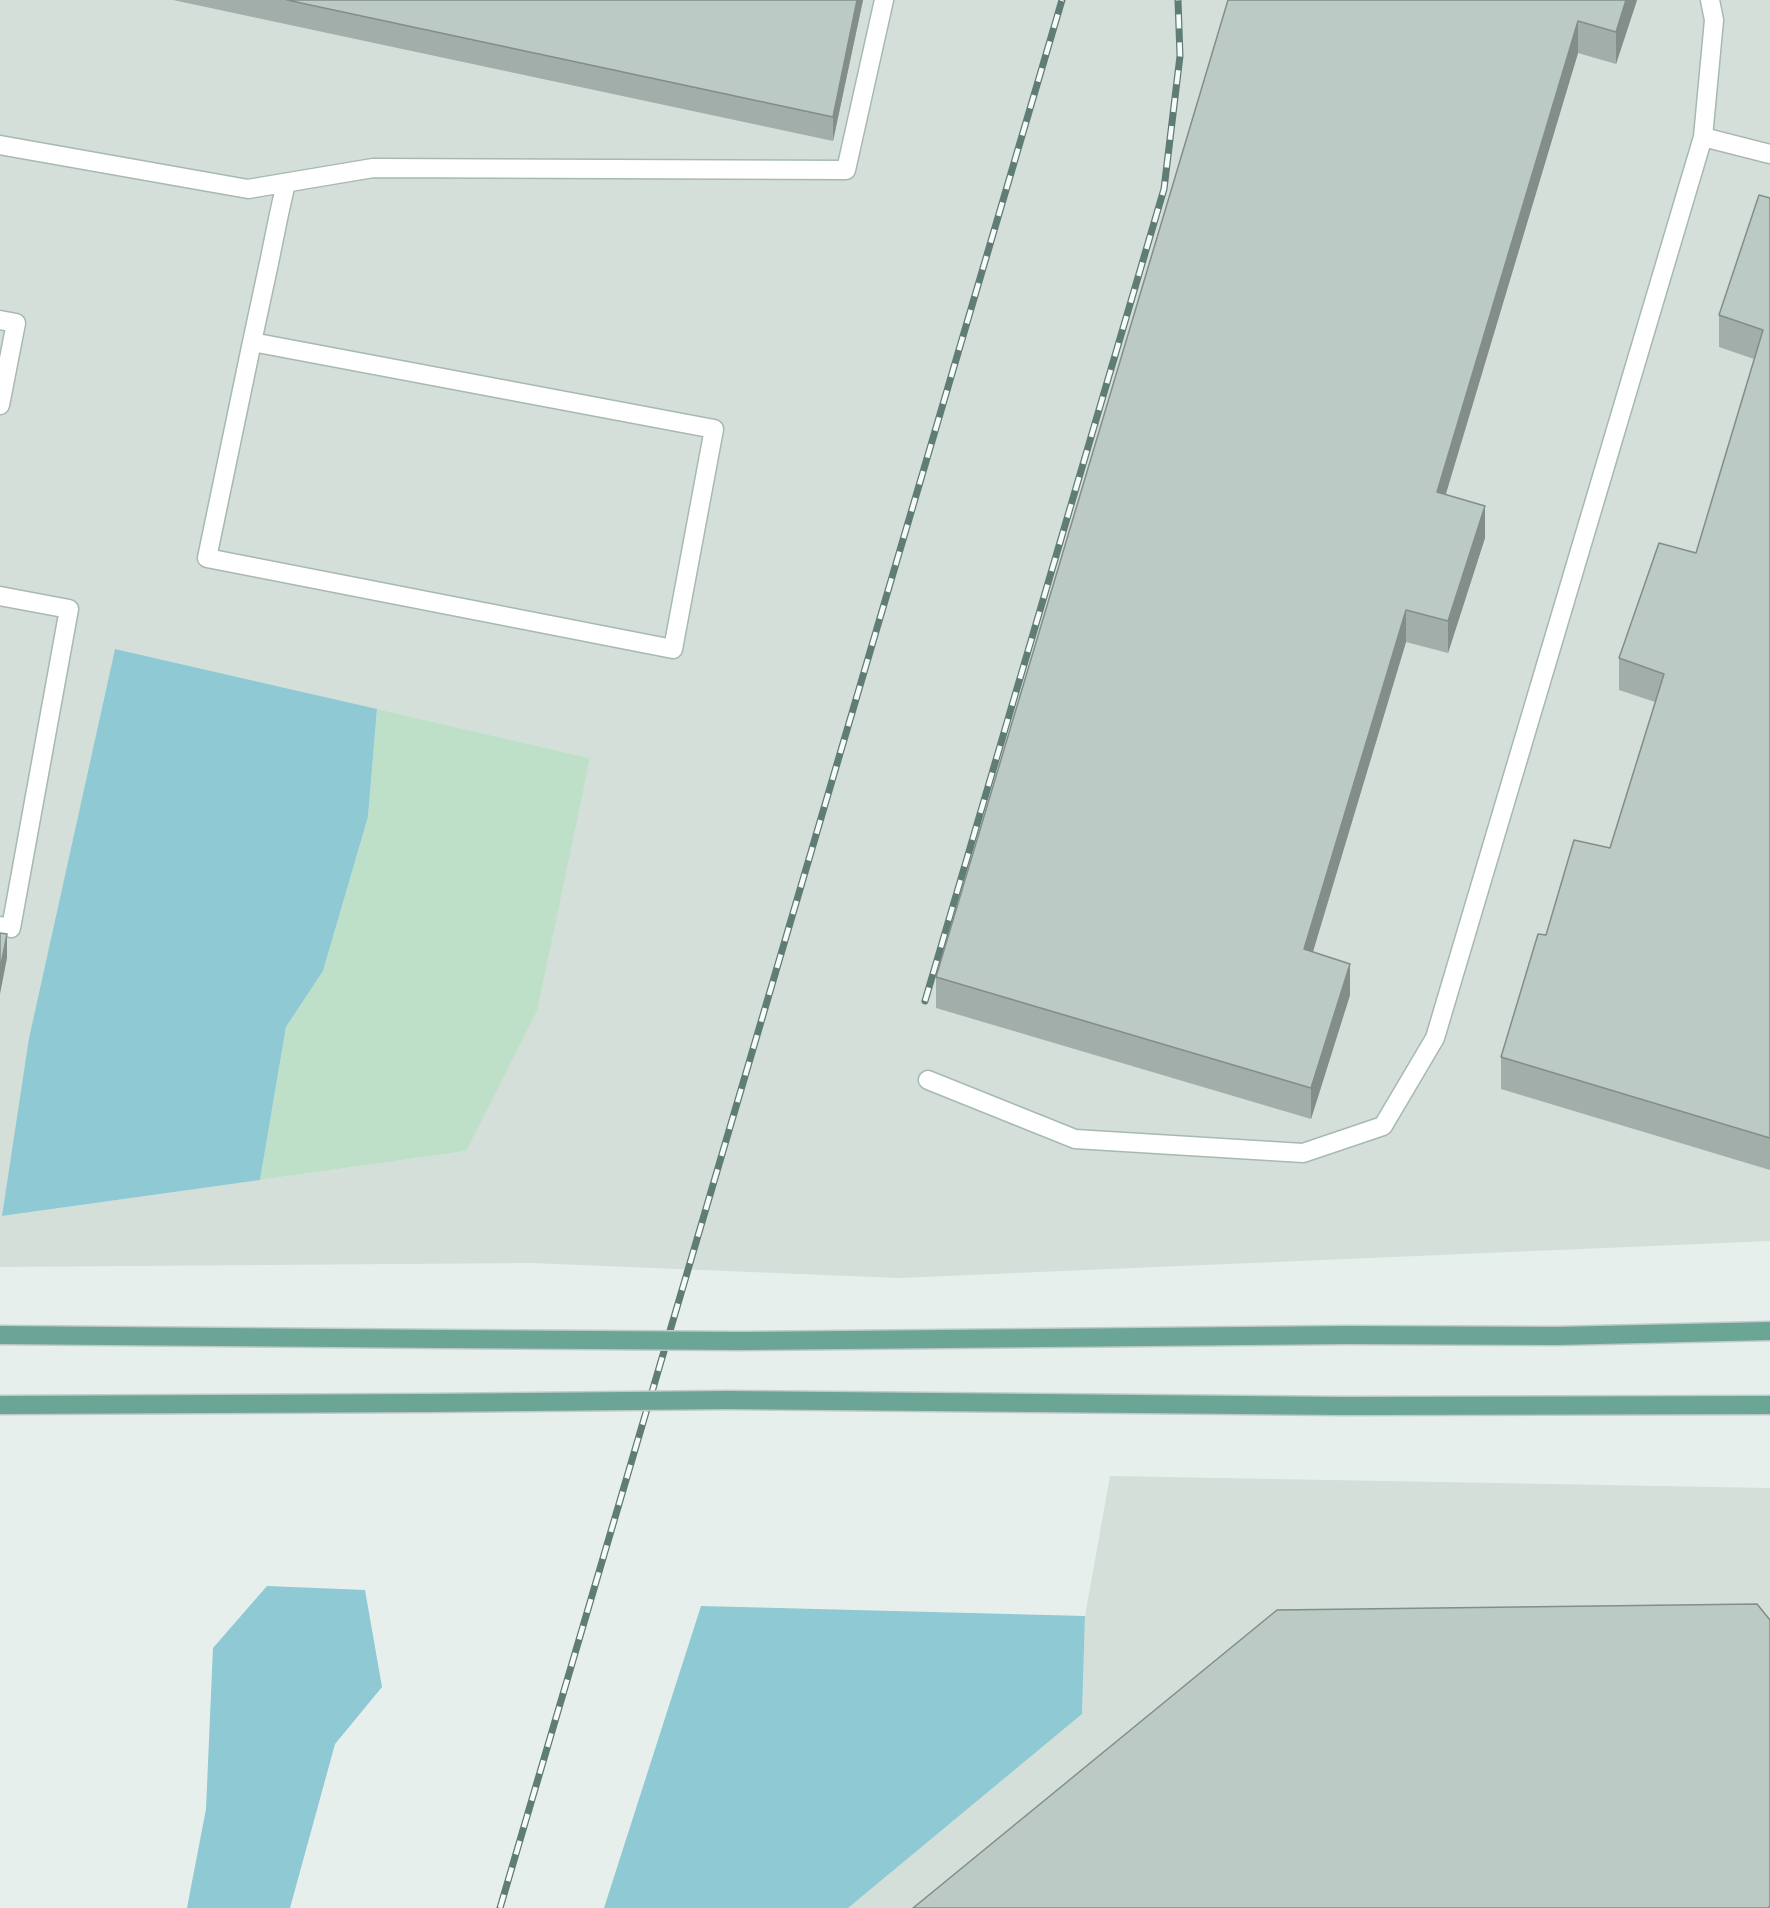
<!DOCTYPE html>
<style>
body{margin:0}
canvas{display:block;background:#e6efeb}
</style>
<canvas width="1770" height="1908"></canvas>
<script>
const ctx = document.querySelector('canvas').getContext('2d');
ctx.lineJoin = 'round';
function fill(path, color) { ctx.fillStyle = color; ctx.fill(path, 'evenodd'); }
const shape = rows => new Path2D(rows.map(r => 'M' + r).join(''));
function trace(path, color, width, dash) { ctx.strokeStyle = color; ctx.lineWidth = width; ctx.lineCap = dash ? 'butt' : 'round'; ctx.setLineDash(dash || []); ctx.stroke(path); }
fill(shape([
 [0,0,1770,0,1770,1241,898,1278,531,1263,0,1267],
 [115,649,590,758,466,1151,3,1216,29,1038],
 [1110,1476,1770,1488,1770,1908,848,1908,1082,1714,1085,1616]
]), '#d4dfda');
fill(shape([
 [377,709,590,758,537,1011,466,1151,260,1180,286,1027,323,971,368,817]
]), '#bfe0c8');
fill(shape([
 [115,649,377,709,368,817,323,971,286,1027,260,1180,2,1216,29,1038],
 [267,1586,365,1590,382,1687,335,1744,290,1908,187,1908,206,1809,213,1648],
 [701,1606,1085,1616,1082,1714,848,1908,604,1908]
]), '#8ec9d4');
const minor = shape([
 [1703,137,1714,20,1710,0],
 [0,145,248,189,373,168,846,170,884,0],
 [0,320,16,323,0,405],
 [252,342,714,429,673,649,207,558,252,342,269,263,279,214,286,183],
 [0,596,69,609,11,928,0,926],
 [928,1080,1075,1139,1303,1153,1383,1126,1435,1038,1703,137,1770,154]
]);
const major = shape([
 [0,1335,445,1339],
 [743,1341,1345,1335,1556,1336,1770,1331],
 [727,1400,1343,1406,1770,1405],
 [0,1405,428,1403]
]);
trace(minor, '#a8b8b2', 21);
trace(major, '#c2cac8', 21);
trace(minor, '#fff', 18);
trace(major, '#6aa596', 18);
const rail = shape([
 [925,1001,1164,189,1180,56,1178,0],
 [500,1908,1062,0]
]);
trace(rail, '#5f7d75', 7);
trace(rail, '#f7fbf9', 4.5, [14]);
const majorBridge = shape([
 [445,1339,743,1341],
 [428,1403,727,1400]
]);
trace(majorBridge, '#c2cac8', 21, []);
trace(majorBridge, '#6aa596', 18);
fill(shape([
 [173,0,863,0,833,141],
 [1228,0,1637,0,1616,64,1578,53,1446,494,1485,538,1448,653,1406,642,1313,952,1350,995,1311,1119,936,1008,936,977],
 [1770,198,1770,1170,1501,1089,1501,1057,1546,935,1610,848,1655,702,1619,690,1619,658,1696,553,1754,359,1719,347,1719,315]
]), '#a1aea9');
fill(shape([
 [857,0,863,0,833,141,833,117],
 [1626,0,1637,0,1616,64,1616,32],
 [1578,21,1578,53,1437,523,1437,492],
 [1485,506,1485,538,1448,653,1448,621],
 [1406,610,1406,642,1304,981,1304,949],
 [7,934,7,958,0,994,0,970],
 [1350,964,1350,995,1311,1119,1311,1088]
]), '#838d89');
const building = shape([
 [287,0,857,0,833,117,287,0],
 [1228,0,1626,0,1616,32,1578,21,1437,492,1485,506,1448,621,1406,610,1304,949,1350,964,1311,1088,936,977,1228,0],
 [1759,195,1770,198,1770,1138,1501,1057,1538,934,1546,935,1574,840,1610,848,1664,674,1619,658,1659,543,1696,553,1763,330,1719,315,1759,195],
 [0,933,7,934,0,970,0,933],
 [1757,1604,1770,1620,1770,1906,1768,1908,913,1908,1277,1610,1757,1604]
]);
fill(building, '#bbcac4');
trace(building, '#838d89', 1.5);
</script>
